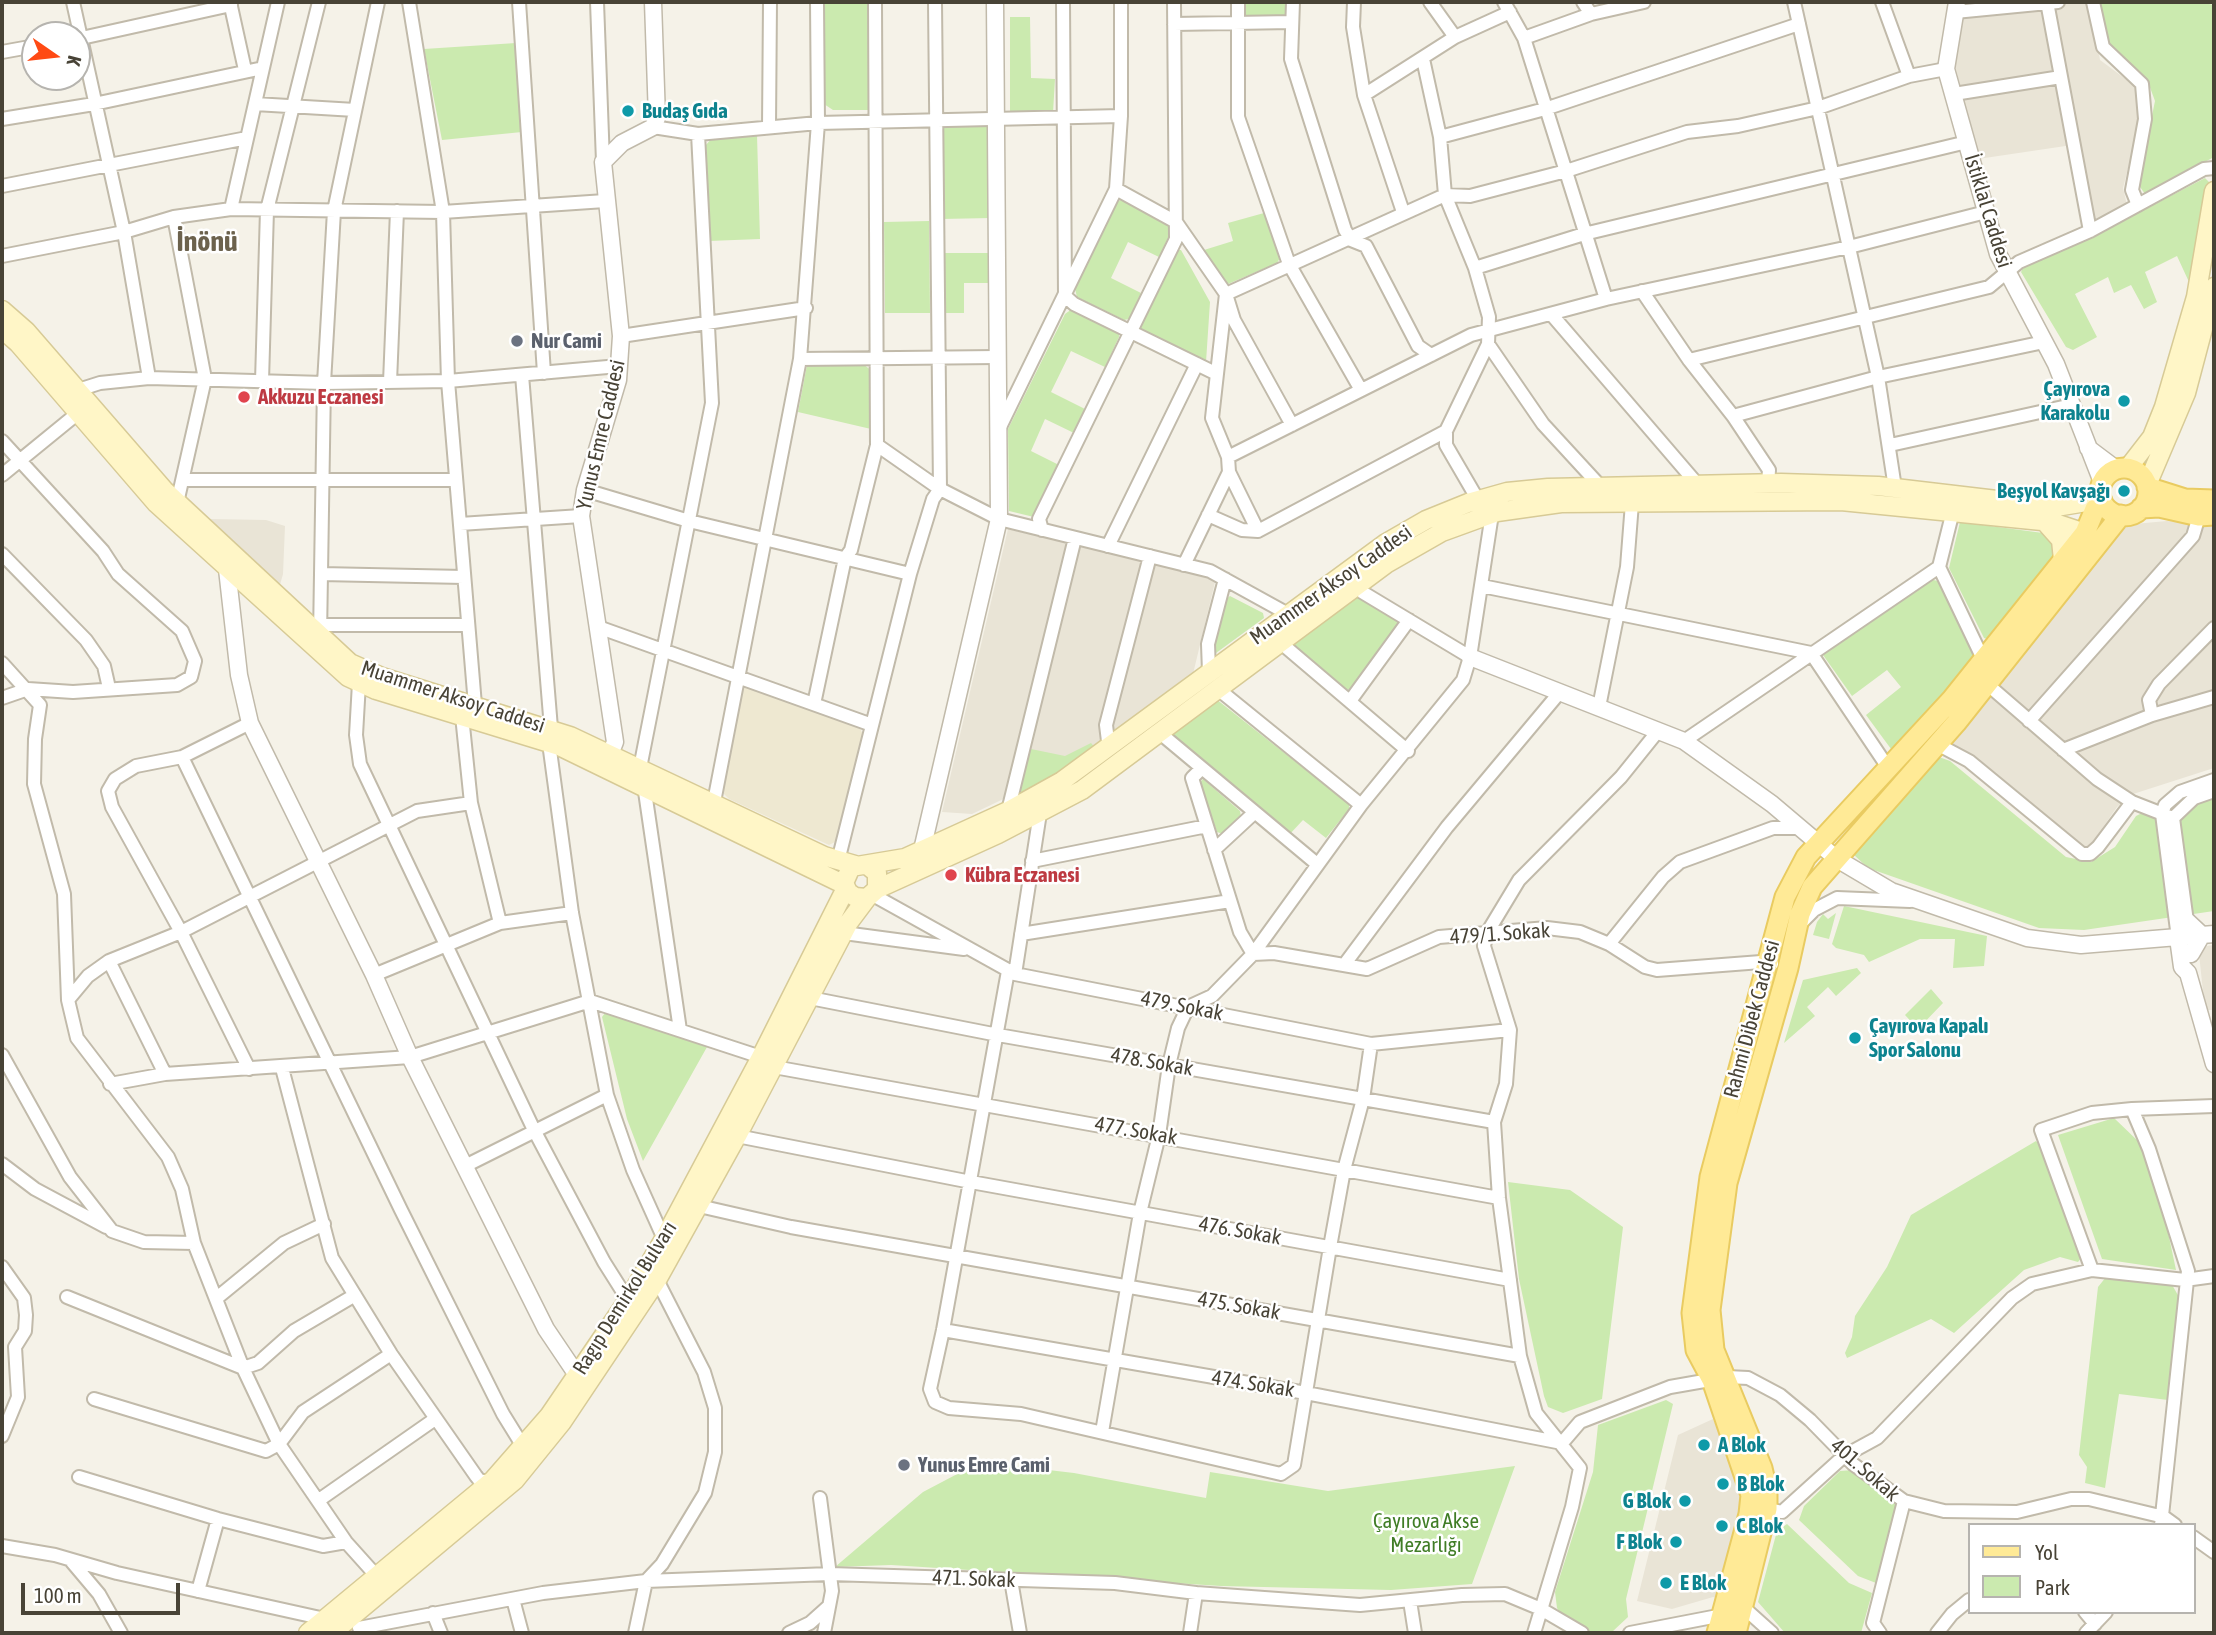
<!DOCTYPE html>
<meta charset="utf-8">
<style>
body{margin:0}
#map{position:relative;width:2216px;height:1635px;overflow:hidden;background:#f5f2e8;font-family:"Asap Condensed",sans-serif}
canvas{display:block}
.frame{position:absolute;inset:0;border:4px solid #484336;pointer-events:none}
.legend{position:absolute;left:1968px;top:1523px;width:228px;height:91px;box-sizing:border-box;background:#fff;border:2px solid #b6b4af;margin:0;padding:9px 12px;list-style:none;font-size:21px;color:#484336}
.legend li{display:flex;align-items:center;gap:14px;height:35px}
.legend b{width:35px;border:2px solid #b6b4af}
.north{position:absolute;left:21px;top:21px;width:70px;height:70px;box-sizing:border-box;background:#fff;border:2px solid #b6b4af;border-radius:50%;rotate:104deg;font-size:19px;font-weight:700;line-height:28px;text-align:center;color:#484336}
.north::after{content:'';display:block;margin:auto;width:24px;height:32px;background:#ff4a14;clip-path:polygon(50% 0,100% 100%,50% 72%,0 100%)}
.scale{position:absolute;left:21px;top:1583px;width:159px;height:32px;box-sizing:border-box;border:4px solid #484336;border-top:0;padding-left:9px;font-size:21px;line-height:24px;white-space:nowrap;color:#484336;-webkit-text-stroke:5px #fff;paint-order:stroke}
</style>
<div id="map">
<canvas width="2216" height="1635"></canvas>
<div class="frame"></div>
<ul class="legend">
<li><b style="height:9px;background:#ffea96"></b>Yol</li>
<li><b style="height:19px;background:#cbeaaf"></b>Park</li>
</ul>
<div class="north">K</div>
<div class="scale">100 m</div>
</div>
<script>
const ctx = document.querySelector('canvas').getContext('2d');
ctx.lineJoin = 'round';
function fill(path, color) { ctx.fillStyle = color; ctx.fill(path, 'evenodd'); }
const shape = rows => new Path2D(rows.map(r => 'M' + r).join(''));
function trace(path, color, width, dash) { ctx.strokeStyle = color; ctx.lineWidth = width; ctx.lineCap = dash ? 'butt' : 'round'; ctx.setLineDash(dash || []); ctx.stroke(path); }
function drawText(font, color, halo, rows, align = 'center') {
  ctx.font = font + ' "Asap Condensed",sans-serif'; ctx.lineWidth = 5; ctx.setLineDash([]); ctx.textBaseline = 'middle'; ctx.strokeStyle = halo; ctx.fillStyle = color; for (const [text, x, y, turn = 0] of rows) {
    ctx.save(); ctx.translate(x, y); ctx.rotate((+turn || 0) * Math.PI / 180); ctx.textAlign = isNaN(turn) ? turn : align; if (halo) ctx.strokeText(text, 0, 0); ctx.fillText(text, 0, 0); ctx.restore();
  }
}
fill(shape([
 [1963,2,2090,2,2100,60,2135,86,2141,118,2123,188,2127,205,2094,220,2079,144,1978,159,1955,65],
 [210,519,266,520,285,526,283,574,279,588,209,522],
 [2167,521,2214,526,2214,768,2130,795,2117,807,2090,846,2079,847,1950,746,1949,741,2123,525],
 [1008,529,1216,578,1193,674,1094,753,1023,797,1020,791,972,814,942,812],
 [2214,945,2214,1010,2205,1010,2199,954,2207,946],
 [1713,1419,1748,1497,1722,1599,1713,1597,1672,1609,1637,1601,1678,1435]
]), '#e9e4d6');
fill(shape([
 [748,686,858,724,864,737,839,840,829,845,729,799,720,790,741,690]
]), '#eee8d1');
fill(shape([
 [823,2,870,2,871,110,833,110,824,104],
 [1243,2,1289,2,1290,13,1285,18,1246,17],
 [2099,2,2199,2,2214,5,2214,157,2145,194,2138,184,2155,101,2148,82,2110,48],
 [1010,17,1030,17,1031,78,1055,79,1053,113,1012,115,1010,111],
 [516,43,522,132,442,140,424,49],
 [945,123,991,123,991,218,941,219,942,128],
 [757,135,760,239,709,241,706,145,712,138],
 [2205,178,2209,182,2189,282,2177,256,2145,272,2157,302,2144,309,2131,285,2114,293,2108,277,2075,294,2097,337,2073,350,2066,347,2021,272,2025,265,2086,240],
 [1123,199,1170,225,1170,234,1159,257,1128,242,1111,278,1141,293,1129,319,1124,320,1077,297,1075,289,1117,202],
 [1264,213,1280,258,1277,263,1228,284,1220,280,1204,250,1233,241,1228,223],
 [929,221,930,313,885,313,884,222],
 [1174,250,1181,250,1210,302,1206,362,1139,332,1138,325],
 [943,253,991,253,992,283,964,283,964,313,943,313],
 [1072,309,1119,333,1119,337,1105,367,1071,351,1051,392,1085,409,1074,433,1045,419,1031,451,1059,465,1034,517,1009,511,1008,429,1065,314],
 [863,364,872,371,871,429,798,412,807,365],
 [1960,522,2043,533,2053,543,2055,552,2052,562,1990,640,1984,638,1949,568],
 [1929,579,1938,581,1977,659,1894,753,1866,715,1901,687,1887,670,1852,696,1823,655],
 [1230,596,1263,613,1264,618,1216,653,1214,648,1225,600],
 [1354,597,1362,598,1401,623,1351,690,1344,689,1291,644],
 [1216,699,1349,804,1349,809,1326,838,1303,820,1288,836,1173,741,1172,734],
 [1091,743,1097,750,1023,797,1020,791,1031,749,1065,756],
 [1939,757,1950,761,2066,857,2091,862,2115,847,2136,816,2160,804,2214,785,2214,911,2084,930,2039,928,1868,868,1853,854],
 [1203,779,1240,811,1241,817,1223,834,1217,832,1200,782],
 [1844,906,1987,936,1984,966,1953,968,1955,939,1920,939,1869,962,1864,955,1836,948,1832,944],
 [1836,913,1829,939,1813,935,1817,922,1823,914,1828,919],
 [1857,968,1861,973,1836,996,1828,987,1807,1007,1815,1016,1784,1043,1803,980],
 [1931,989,1943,1003,1918,1029,1905,1015],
 [605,1013,707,1047,643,1161,627,1119,602,1017],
 [2114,1118,2139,1142,2161,1199,2176,1270,2102,1259,2058,1135],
 [2036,1141,2043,1149,2082,1257,2078,1262,2060,1257,2024,1270,1954,1333,1931,1319,1847,1358,1845,1353,1852,1337,1855,1316,1887,1267,1911,1215],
 [1508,1182,1570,1190,1623,1227,1602,1399,1563,1413,1548,1407,1544,1396,1519,1279],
 [2106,1277,2171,1283,2179,1297,2168,1400,2119,1394,2105,1488,2085,1483,2087,1467,2079,1455,2098,1287],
 [1666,1400,1673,1404,1626,1599,1628,1617,1612,1632,1585,1632,1564,1619,1557,1608,1555,1592,1593,1472,1598,1425],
 [980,1462,1074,1473,1206,1498,1210,1472,1328,1491,1515,1466,1472,1584,1391,1590,1221,1586,891,1565,835,1567,923,1492],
 [1853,1470,1889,1495,1897,1506,1876,1583,1858,1576,1799,1520,1804,1506,1840,1471],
 [1787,1524,1849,1583,1872,1593,1861,1633,1785,1633,1758,1602,1777,1531]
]), '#cbeaaf');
const minor = shape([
 [73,2,124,232,149,378],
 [230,2,245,70],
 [409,2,443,212,448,381,475,705],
 [519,2,544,373],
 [597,2,603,162],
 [1063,2,1065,296,1074,304,1215,373],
 [1238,2,1238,117,1289,264,1361,390],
 [1293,2,1291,59,1345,230,1351,240,1366,246,1418,346,1431,355],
 [1354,2,1353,27,1364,95,1403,212],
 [1430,2,1455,37],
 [1504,2,1524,38,1606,299],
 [1583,2,1591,14],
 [1794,2,1878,377,1895,488],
 [1882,2,1909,76],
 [2047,2,2090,231],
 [2093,2,2103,47,2142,84,2145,119,2132,190,2138,205],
 [1955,12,2058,2],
 [1174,24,1292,22],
 [1524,38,1591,14,1644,2],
 [77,39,231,5],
 [2,52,35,46],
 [1423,59,1440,137,1445,195,1475,268,1489,317,1488,344,1446,431,1258,531,1229,472,1228,457,1212,418,1226,294,1445,195,1470,196,1566,171,1687,132,1738,126,1818,108,1909,76,1946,69],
 [1954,94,2061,77],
 [1364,95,1455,37,1510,12],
 [255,104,355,110],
 [2,119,94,104,263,68],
 [769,126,770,2],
 [653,127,698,134,818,123,1121,116],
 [1440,137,1545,109,1799,24],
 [2,186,247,138],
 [1116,189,1176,222,1226,294,1234,320,1292,425],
 [231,209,278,2],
 [174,217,205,379,177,503],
 [2,256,124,232,174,217,231,209,443,212,605,201],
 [1475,268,1584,234,1967,142],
 [1642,291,1689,360,1733,416,1769,470,1768,484],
 [1552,315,1698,485],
 [621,336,806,308],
 [1488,344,1543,424,1601,487],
 [800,359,997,357],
 [1689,360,1989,287,2019,262,2090,231,2204,169,2214,168],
 [522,375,551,728],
 [262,381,267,210,319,2],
 [390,382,397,211],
 [78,390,100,383,149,378,324,383,448,381,619,366],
 [1733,416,1878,377,2044,342],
 [999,429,1116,189,1121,116,1121,2],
 [2,441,103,551,118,574,182,631,195,661,191,677,177,685,73,692,28,689,2,698],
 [877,445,940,489,999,519,1210,571,1288,614],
 [1890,445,2072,405],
 [1228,457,1471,335,1606,299,1849,247,1986,212],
 [2,475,78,413],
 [183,480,456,480],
 [585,490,689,521,910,574],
 [1953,511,1939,567,1983,659],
 [1208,515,1242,530,1258,531],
 [460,524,581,516],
 [1042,530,1039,519,1176,239,1174,2],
 [1108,546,1197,364],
 [2,554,86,640,104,666,109,688],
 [1184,565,1229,472],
 [321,574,464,577],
 [1359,585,1362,592,1470,657],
 [1482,586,1811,653,1889,769],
 [321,625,468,625],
 [598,627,872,725],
 [320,637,324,383,334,211,378,2],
 [1281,643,1408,751],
 [2,663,40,705,35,739,34,784,64,894,68,1000,77,1038,168,1157,182,1189,194,1243,243,1368,279,1444,346,1542,381,1581],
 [1209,672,1208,644,1225,579],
 [359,683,356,735,360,764,534,1130,604,1262,628,1300],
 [1987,684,2097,779,2132,802,2173,818],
 [1218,689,1361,805],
 [1350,701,1409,620],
 [814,704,845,558,851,550,877,445,875,2],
 [1599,707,1627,567,1632,503],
 [2152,715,2149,700,2159,684,2214,628],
 [462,716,471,803,500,923],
 [2029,721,2193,536,2199,516],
 [1160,733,1317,864],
 [1684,741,1939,567],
 [549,743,572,913,607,1095,633,1170,664,1239],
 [1937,744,1969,761,2082,854,2090,854,2098,847,2132,802],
 [1109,749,1106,725,1150,556],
 [2063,750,2152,715,2214,697],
 [182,757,401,1210,503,1414,524,1448],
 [640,768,712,403,698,134],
 [1201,769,1192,778,1240,932,1253,954,1361,805,1463,680,1470,657,1492,514,1478,500,1446,445,1446,431],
 [644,785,680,1030],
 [714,802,800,359,818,123,817,2],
 [1008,811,1075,538],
 [1214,850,1254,813],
 [838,861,910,574,933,499,940,489,935,2],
 [1032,861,1207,826],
 [873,895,1015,974,1371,1044,1510,1030],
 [1800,924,1814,910,1837,898,1910,901],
 [2188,929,2173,818,2194,798,2214,791],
 [844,933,964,949],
 [1021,934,1230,901],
 [2178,938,2162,814,2165,805,2180,792,2214,780],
 [1609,944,1663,877,1680,862,1773,828,1800,828],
 [109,961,165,1074],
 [1344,965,1447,827,1560,692],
 [1008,971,943,1330,930,1389,935,1402,949,1408,1021,1414,1281,1474,1294,1465,1330,1247,1344,1170,1363,1099,1371,1044],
 [1015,974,1040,813],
 [374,975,500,923,572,913],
 [810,998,998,1035,1494,1122],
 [68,1000,88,976,109,961,181,932,417,811,471,803],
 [1188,1007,1212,996,1253,954,1274,953,1367,969,1439,937,1547,928,1580,932,1609,944,1645,967,1657,970,1761,962,1772,964],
 [2,1055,70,1177,112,1231,144,1242,194,1243],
 [774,1067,1499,1198],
 [282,1068,332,1258,391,1354,476,1476,480,1481,492,1481],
 [249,1069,181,932,112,807,108,791,115,779,136,766,182,757,250,723],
 [110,1084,165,1074,410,1057,590,1001,761,1057],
 [2132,1109,2214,1106],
 [737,1136,971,1182,1510,1280],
 [2,1164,35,1189,106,1227],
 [467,1165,607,1095],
 [699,1206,791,1227,1520,1356],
 [2,1267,24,1298,26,1315,25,1331,15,1347,18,1397,2,1436],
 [2092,1270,2041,1130,2092,1113,2132,1109,2149,1149,2188,1271,2161,1525],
 [67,1297,243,1368,258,1363,294,1331,355,1295],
 [218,1297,284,1243,324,1224],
 [943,1330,1306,1393,1562,1443],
 [94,1399,266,1451,279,1444,303,1412,391,1354],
 [1102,1432,1140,1213,1159,1135,1169,1065,1178,1028,1188,1007],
 [1562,1443,1580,1422,1670,1387,1727,1377,1748,1378,1780,1395,1810,1420,1853,1464,1904,1501,1873,1623,1880,1633],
 [79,1477,218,1519,323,1546,346,1542],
 [820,1498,832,1591,824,1633],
 [319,1500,435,1419],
 [1904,1501,1944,1511,2017,1512,2071,1499,2089,1499,2164,1517,2175,1525],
 [1767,1509,1782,1512,1844,1456,1877,1438,2012,1298,2032,1284,2092,1270,2185,1280,2214,1276],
 [2193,1537,2214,1552],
 [2,1546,55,1555,117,1573,325,1619],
 [72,1562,99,1594,121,1633],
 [1011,1580,1020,1633],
 [198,1591,218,1519],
 [513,1599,522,1633],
 [1410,1601,1415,1633],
 [2085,1612,2095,1624],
 [433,1613,441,1633],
 [359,1628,543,1593,646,1581,830,1574,1115,1583,1196,1593,1360,1605,1462,1595,1505,1594,1541,1609,1582,1633],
 [635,1633,646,1581,662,1564,705,1493,715,1452,715,1408,704,1372,657,1280],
 [789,1633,810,1623,829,1606],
 [1190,1633,1196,1593],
 [1534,1633,1572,1507,1580,1468,1536,1413,1520,1356,1499,1198,1494,1122,1506,1084,1510,1030,1484,946,1487,933,1519,880,1621,777,1658,731],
 [1630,1633,1723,1615,1743,1607,1772,1633],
 [1937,1633,1952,1614,1969,1600],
 [2086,1633,2106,1612]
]);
const tertiary = shape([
 [1957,2,1946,69,1998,254,2056,364,2102,482],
 [2088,448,2116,469],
 [227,569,239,675,250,723,374,975,410,1057,546,1329,577,1375],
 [1470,657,1684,741,1772,804,1837,859,1891,891,2027,938,2081,945,2214,934],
 [606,764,615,742,581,516,585,490,618,380,619,366,621,336,603,162,622,143,653,127,657,118,653,2],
 [922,850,999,519,995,2],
 [2187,921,2202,935,2191,954],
 [2178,938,2182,967,2188,973,2214,1064]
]);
const secondary = shape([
 [2,310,26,331,164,490,350,663,382,677,570,736,824,856,855,865],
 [2,329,18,343,156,503,348,677,376,690,559,746,845,885],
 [2128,468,2152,437,2164,407,2196,297,2214,191],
 [2147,485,2186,393,2214,287],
 [2045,522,2061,540,2063,560],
 [867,865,877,873,877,889,867,898,855,897,848,892,844,883,851,867,905,858,1008,811,1062,781,1386,543,1426,520,1468,503,1507,492,1548,488,1781,483,1878,486,2056,507,2086,502,2100,493],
 [877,889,998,834,1082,790,1386,564,1442,532,1497,512,1561,503,1841,501,2052,522,2085,533],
 [308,1633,493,1480,549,1416,628,1300,664,1239,761,1057,846,888],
 [332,1633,515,1480,562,1422,657,1280,737,1136,849,922,867,898]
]);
const primary = shape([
 '2100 492a24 24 0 1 1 48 0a24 24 0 1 1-48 0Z',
 [2147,487,2185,499,2214,500],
 [2141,508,2159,507,2199,516,2214,515],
 [1717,1633,1749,1514,1751,1495,1712,1380,1696,1350,1692,1313,1710,1177,1785,897,1806,857,1952,699,2085,533,2095,509,2102,501],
 [1736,1633,1767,1509,1767,1490,1762,1468,1714,1350,1710,1310,1727,1183,1788,968,1800,914,1812,887,1956,723,2121,515]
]);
trace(minor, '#c1baaa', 16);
trace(tertiary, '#c1baaa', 19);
trace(secondary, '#d7ca96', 21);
trace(primary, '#e9cb61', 23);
trace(minor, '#fff', 12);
trace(tertiary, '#fff', 16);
trace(secondary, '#fff6c7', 18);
trace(primary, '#ffea96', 19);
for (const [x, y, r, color] of [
 [628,111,7,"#0f9aa8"],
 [517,341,7,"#6b7280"],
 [244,397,7,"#e0444e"],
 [2124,401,7,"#0f9aa8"],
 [2124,491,7,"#0f9aa8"],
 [951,875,7,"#e0444e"],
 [1855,1038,7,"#0f9aa8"],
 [1704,1445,7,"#0f9aa8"],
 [904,1465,7,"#6b7280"],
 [1723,1484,7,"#0f9aa8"],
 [1685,1501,7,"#0f9aa8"],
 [1722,1526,7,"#0f9aa8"],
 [1676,1542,7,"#0f9aa8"],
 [1666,1583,7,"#0f9aa8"]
]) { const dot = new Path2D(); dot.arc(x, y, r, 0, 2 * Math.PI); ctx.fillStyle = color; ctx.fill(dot); trace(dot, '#fff', 2.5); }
drawText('bold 21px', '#0d838f', '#fff', [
 ["Budaş Gıda",642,111],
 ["Çayırova",2110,389,"right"],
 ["Karakolu",2110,413,"right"],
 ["Beşyol Kavşağı",2110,491,"right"],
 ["Çayırova Kapalı",1869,1026],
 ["Spor Salonu",1869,1050],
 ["A Blok",1718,1445],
 ["B Blok",1737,1484],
 ["G Blok",1671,1501,"right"],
 ["C Blok",1736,1526],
 ["F Blok",1662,1542,"right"],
 ["E Blok",1680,1583]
], 'left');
drawText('21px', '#484336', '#fff', [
 ["İstiklal Caddesi",1988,211,73],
 ["Yunus Emre Caddesi",601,435,-77],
 ["Muammer Aksoy Caddesi",1331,585,-35],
 ["Muammer Aksoy Caddesi",453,697,18],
 ["479/1. Sokak",1500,934,-4],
 ["479. Sokak",1182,1006,11],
 ["Rahmi Dibek Caddesi",1752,1019,-75],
 ["478. Sokak",1152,1062,10],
 ["477. Sokak",1136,1131,10],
 ["476. Sokak",1240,1231,10],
 ["Ragıp Demirkol Bulvarı",625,1298,-58],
 ["475. Sokak",1239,1306,10],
 ["474. Sokak",1253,1384,9],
 ["401. Sokak",1865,1470,41],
 ["471. Sokak",974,1579,2]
]);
drawText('bold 21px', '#5b616d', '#fff', [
 ["Nur Cami",531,341],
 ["Yunus Emre Cami",918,1465]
], 'left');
drawText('bold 21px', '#be3a42', '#fff', [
 ["Akkuzu Eczanesi",258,397],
 ["Kübra Eczanesi",965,875]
], 'left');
drawText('21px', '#407d26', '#fff', [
 ["Çayırova Akse",1426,1521],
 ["Mezarlığı",1426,1545]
]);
drawText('bold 28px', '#6c624d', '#fff', [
 ["İnönü",207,242]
]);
</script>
